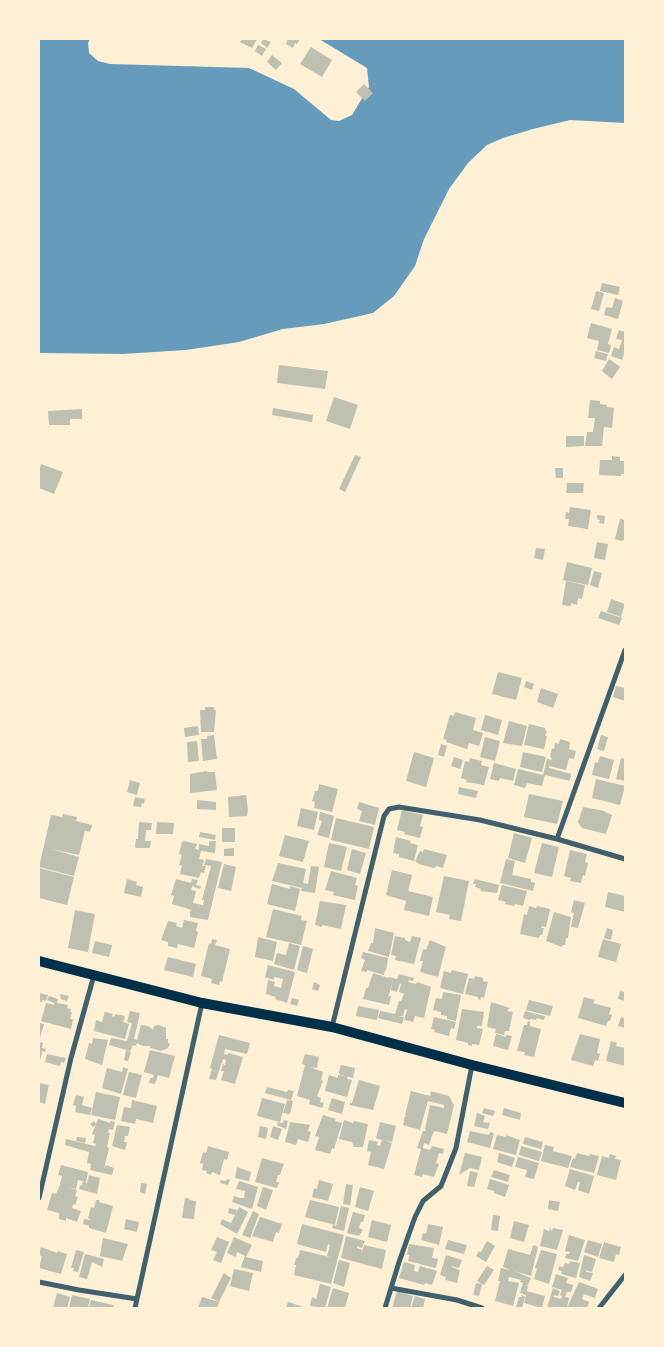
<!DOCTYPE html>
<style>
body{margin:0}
#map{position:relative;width:664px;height:1347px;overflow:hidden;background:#fdf0d5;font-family:"PT Serif",serif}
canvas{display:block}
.frame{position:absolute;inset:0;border:40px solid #fdf0d5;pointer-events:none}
</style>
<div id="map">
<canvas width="664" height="1347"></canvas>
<div class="frame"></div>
</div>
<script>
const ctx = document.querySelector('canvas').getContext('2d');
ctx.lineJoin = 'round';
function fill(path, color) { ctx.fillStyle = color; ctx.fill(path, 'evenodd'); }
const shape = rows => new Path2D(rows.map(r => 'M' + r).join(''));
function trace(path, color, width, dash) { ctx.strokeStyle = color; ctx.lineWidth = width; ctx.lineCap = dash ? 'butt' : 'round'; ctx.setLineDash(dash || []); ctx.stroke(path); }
fill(shape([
 [39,39,90,39,88,43,89,53,98,61,110,64,249,68,294,89,331,120,339,121,352,115,369,87,367,68,319,39,625,39,625,123,570,120,533,129,503,138,487,145,468,163,449,189,424,239,415,266,394,296,373,313,324,324,283,329,239,342,186,350,123,354,39,353]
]), '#669bbc');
fill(shape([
 [242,39,257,39,252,48,240,42],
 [263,39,271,42,267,48,261,43],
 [288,39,300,39,297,44,295,43,293,48,286,44],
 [258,45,266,49,262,56,255,51],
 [311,47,332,60,322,77,300,64],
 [272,55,282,63,276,70,267,62],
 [364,84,373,93,365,101,356,92],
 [602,283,620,287,618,295,600,291],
 [596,291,604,293,599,311,591,309],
 [615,298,623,301,618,319,604,315,606,307,612,308],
 [591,323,612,329,608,344,611,345,609,353,597,350,599,341,587,338],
 [619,330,625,332,625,351,622,360,611,356,614,347,619,349,622,340,616,339],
 [596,351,608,354,606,361,594,358],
 [609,359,620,367,612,379,602,371],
 [279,365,328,371,325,389,277,383],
 [334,397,358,405,350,429,326,421],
 [590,400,600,401,600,404,607,405,607,407,614,408,612,428,604,427,602,446,585,446,587,432,593,432,595,418,588,418],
 [273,408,313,415,312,422,272,415],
 [82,409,82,419,70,419,70,425,49,425,48,411],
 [566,436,584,436,584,446,566,447],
 [355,455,361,457,345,492,339,489],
 [612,456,620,457,620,461,625,461,625,474,621,474,621,476,599,475,600,460,612,460],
 [41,464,63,472,54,494,39,488,39,470],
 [555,468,563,468,563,478,556,478],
 [567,483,584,483,583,493,566,493],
 [570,507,591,510,588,529,568,526,569,519,565,519,566,512,569,513],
 [597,515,605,516,604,524,599,523,600,520,597,519],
 [620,519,625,520,625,540,622,540,622,541,615,539],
 [597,542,608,544,605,560,594,558],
 [536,548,545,549,543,560,534,558],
 [567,562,592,568,588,585,563,580],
 [594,571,602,573,598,588,590,585],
 [566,581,585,585,582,599,578,598,577,605,571,603,571,606,562,605],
 [611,599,625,604,621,617,607,612],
 [601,611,622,618,619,625,598,618],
 [498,672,522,678,516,700,492,694],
 [526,681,534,684,532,690,524,687],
 [616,686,625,688,625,701,613,697],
 [541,688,558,694,553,708,537,702],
 [205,707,214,707,214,710,216,710,214,732,201,732,200,710,205,710],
 [455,712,476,718,473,730,483,733,479,746,469,743,467,749,446,742,447,740,443,739,450,715,454,716],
 [485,715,502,720,498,735,481,730],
 [509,721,527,726,522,746,503,743],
 [529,724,545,728,545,730,547,731,545,736,547,736,544,749,524,745],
 [198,726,199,735,185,737,184,728],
 [214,735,217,759,203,761,201,739,207,739,207,736],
 [601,735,608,737,604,751,597,749],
 [485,737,500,741,495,761,480,757],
 [560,739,570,742,569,749,576,751,574,759,569,758,566,770,549,766,549,768,571,774,570,781,545,775,542,786,527,783,525,788,514,785,518,769,543,775,547,759,551,760,552,758,550,757,552,748,554,749,555,743,559,744],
 [197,741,199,761,188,762,187,742],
 [441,744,447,746,444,757,438,755],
 [414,752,434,758,426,787,406,781],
 [523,752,546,757,542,772,520,767],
 [600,756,614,760,609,779,592,775,595,762,598,763],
 [454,757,463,760,460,769,451,766],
 [470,758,482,761,481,765,489,767,484,785,466,782,467,780,461,778,465,761,469,762],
 [621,758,625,759,625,781,616,779],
 [494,763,516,769,513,781,500,778,499,781,490,779],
 [207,771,207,772,215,772,217,790,190,793,190,774],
 [596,779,625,786,620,805,592,798],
 [130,780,140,783,137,795,127,792],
 [319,784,338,789,332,812,314,808,315,802,312,801,315,791,318,791],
 [459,787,478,791,476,798,458,794],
 [529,794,563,801,557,824,524,817],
 [246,795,248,810,247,816,229,817,228,797],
 [135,797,145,799,144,804,142,803,141,807,133,806],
 [197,800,216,802,216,810,197,809],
 [359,802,379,808,375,825,359,821,362,811,357,809],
 [583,807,605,811,605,812,612,815,606,834,582,828,578,822],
 [301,808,318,812,314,830,297,826],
 [402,810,423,815,420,826,423,827,420,838,404,834,405,832,397,830],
 [320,812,334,816,329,838,317,835,322,821,319,820],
 [63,814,77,817,76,821,92,825,90,832,85,831,79,855,51,849,79,857,74,876,39,867,51,815,62,817],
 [336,818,374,827,369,849,331,840],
 [139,822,152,823,151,830,146,830,145,841,151,841,150,848,137,848,135,847,136,839,138,839],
 [157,822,174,823,173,834,156,834],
 [222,828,235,828,235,842,222,842],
 [200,832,216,835,215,840,199,837],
 [514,833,532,838,525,863,508,858],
 [285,835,309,841,303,862,279,856],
 [396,837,411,841,410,843,418,845,414,861,399,857,399,854,393,853],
 [184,841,197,844,195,849,199,850,199,844,209,846,209,841,216,841,215,853,201,851,199,859,204,860,202,866,206,866,204,873,201,872,199,878,180,874,182,865,179,865,182,855,179,854,182,842],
 [329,843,347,847,341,871,324,867],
 [542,843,559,847,552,877,534,873],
 [234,848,234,856,224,856,224,849],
 [352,849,366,853,360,874,347,870],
 [424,849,447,855,443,868,436,866,434,868,419,864,415,861,420,851,423,852],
 [570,850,587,854,585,862,588,863,585,876,583,875,581,883,570,881,571,878,564,876],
 [206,859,222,862,208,920,190,917,190,911,192,910,172,904,174,896,171,895,176,879,191,883,192,879,198,880,196,885,201,886,200,889,194,887,193,885,191,890,196,891,193,903,203,905,204,900,202,900,211,866,204,865],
 [506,859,515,861,512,875,531,879,531,882,535,883,533,891,500,883],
 [278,863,306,869,303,883,308,884,311,866,319,867,315,893,301,891,302,888,272,881],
 [224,864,236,867,231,891,218,888],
 [39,868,74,877,67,905,39,898],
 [392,870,412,875,408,891,433,897,429,916,404,910,406,901,386,895],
 [331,871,357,878,355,885,358,886,355,900,333,895,334,892,325,890],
 [444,876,469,881,461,921,449,919,450,915,436,912],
 [127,879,137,882,136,885,143,887,141,897,124,893],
 [475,879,499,885,497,893,480,891,481,889,475,887,476,884,473,884],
 [272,884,290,889,290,886,300,889,295,911,267,904],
 [502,885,527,891,523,906,515,904,514,906,505,904,506,902,498,900],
 [608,892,625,896,625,912,605,907],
 [574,900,585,903,578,928,571,927,574,913,571,912],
 [320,901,346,905,341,929,322,925,322,927,315,925],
 [529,906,536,908,537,906,550,909,546,927,542,926,541,928,544,928,542,935,540,935,539,938,520,934,524,914,527,915],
 [273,909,302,916,301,920,307,921,301,945,266,937],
 [75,910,95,914,88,952,68,948],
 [554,912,571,917,568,938,566,938,565,945,563,945,562,947,546,941],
 [184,920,198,923,196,931,198,932,194,948,178,944,177,948,168,946,168,942,161,940,168,921,177,923,176,926,182,928],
 [375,928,394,933,389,957,368,951,371,943,373,943],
 [607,928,613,930,611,940,604,938],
 [395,936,405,938,405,940,410,942,412,936,421,938,414,964,395,960,396,956,391,955],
 [258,937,277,942,273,961,255,957],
 [212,939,217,940,215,945,230,949,222,982,220,981,219,985,211,983,212,979,201,976,209,943,211,944],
 [603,939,621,944,616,962,598,957],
 [430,940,446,947,438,977,420,972,423,961,420,961,423,949,426,950],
 [95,941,112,945,109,957,92,953],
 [289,943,300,946,294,970,274,964,277,953,286,955],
 [303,946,313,949,307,973,297,970],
 [363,952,388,958,386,971,385,970,384,975,367,970,367,972,361,971,365,960,361,958],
 [168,957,196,964,193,977,164,970],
 [268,965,295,972,287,1003,275,999,276,997,266,994,268,980,275,982,274,986,281,988,283,979,274,977,274,980,265,977],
 [452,970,468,974,463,994,440,988,444,971,451,973],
 [373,973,388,978,389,977,397,979,399,974,414,978,413,981,409,980,408,982,416,984,417,982,431,987,424,1018,415,1016,413,1022,404,1020,407,1010,405,1009,403,1016,398,1016,404,1017,402,1024,378,1018,380,1011,395,1014,399,1001,401,1001,404,994,399,992,401,984,400,983,397,992,391,990,392,983,387,1002,389,996,391,996,389,1005,363,999,366,988,368,988],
 [475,976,483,978,483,981,488,982,484,998,481,997,480,1000,478,999,478,997,465,994,469,978,474,979],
 [314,982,320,985,318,991,312,989],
 [620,991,625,992,625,1001,618,999],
 [443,992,461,995,456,1021,447,1019,447,1016,441,1015,441,1012,433,1010,436,998,442,999],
 [39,993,48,995,46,1001,43,1000,42,1002,39,1002],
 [60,994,69,996,67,1001,61,999],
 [49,996,58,999,57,1003,68,1005,67,1008,71,1009,70,1012,72,1012,70,1019,73,1019,71,1029,41,1021,46,1003,54,1005,54,1003,47,1000],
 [584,997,595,1000,593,1003,611,1008,609,1014,612,1015,610,1021,608,1021,606,1026,578,1018],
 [292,998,299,1000,297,1006,290,1004],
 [529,1000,553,1006,550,1016,526,1010],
 [491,1002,510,1008,507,1011,513,1012,509,1031,505,1031,504,1035,495,1033,496,1029,487,1027],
 [358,1006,379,1010,377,1020,356,1016],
 [462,1009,484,1012,482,1026,477,1026,477,1028,483,1029,479,1045,472,1044,472,1046,468,1045,468,1043,456,1040],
 [130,1011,140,1013,134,1039,137,1040,141,1025,148,1026,153,1030,154,1026,159,1025,166,1028,166,1039,168,1039,168,1043,170,1043,168,1048,161,1051,150,1048,150,1046,143,1046,137,1043,136,1046,133,1045,130,1051,109,1045,111,1038,127,1041,132,1023,127,1022],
 [525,1011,545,1016,544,1020,537,1018,536,1020,531,1019,530,1020,523,1018],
 [105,1012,113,1014,112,1016,114,1017,115,1014,125,1016,123,1022,129,1024,125,1039,94,1031,96,1020,102,1022],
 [434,1017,456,1022,454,1029,451,1028,449,1036,434,1032,435,1030,431,1029],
 [621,1017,625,1019,625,1028,618,1026],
 [528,1021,530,1022,530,1026,541,1029,534,1057,524,1055,525,1052,517,1051,524,1025,527,1025],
 [39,1023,44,1024,39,1041],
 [496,1034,506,1037,506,1035,512,1036,508,1050,493,1046],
 [580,1034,600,1039,597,1053,600,1054,598,1061,595,1060,593,1066,571,1060],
 [219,1035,250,1043,247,1054,225,1049,224,1054,228,1055,228,1053,243,1057,235,1084,221,1080,224,1071,221,1071,223,1064,225,1065,226,1060,223,1059,216,1080,209,1079,212,1069,210,1068],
 [93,1038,108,1040,102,1065,85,1059,89,1043,92,1044],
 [611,1041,617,1043,616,1046,625,1048,625,1066,606,1061],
 [39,1042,43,1043,42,1048,46,1049,45,1052,41,1051,42,1053,39,1064],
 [126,1050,131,1052,128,1061,124,1060],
 [150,1050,175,1056,169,1078,158,1075,155,1084,149,1083,150,1078,153,1078,154,1075,144,1072],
 [47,1054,66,1058,64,1063,61,1062,60,1066,45,1062],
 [305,1054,319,1057,317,1068,310,1067,323,1072,321,1080,323,1081,317,1096,321,1098,320,1102,324,1103,322,1108,309,1104,310,1100,297,1096,305,1065,302,1064],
 [341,1065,355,1068,353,1078,340,1075,339,1072],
 [123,1067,128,1069,121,1094,102,1088,107,1068,122,1072],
 [129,1072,142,1075,136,1098,123,1095],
 [329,1075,338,1078,338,1075,348,1077,347,1079,352,1080,347,1097,325,1091],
 [359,1080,380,1086,373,1110,350,1105,350,1103,352,1103],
 [39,1083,49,1085,45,1104,39,1102],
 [267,1087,287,1092,288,1090,294,1091,291,1100,265,1093],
 [411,1091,430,1096,431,1091,449,1096,454,1105,447,1134,435,1131,433,1133,429,1145,424,1143,423,1148,430,1150,432,1146,444,1149,443,1154,439,1153,436,1163,439,1164,434,1177,423,1174,422,1177,414,1175,421,1149,417,1148,423,1131,426,1131,425,1129,430,1105,444,1108,444,1105,428,1101,420,1130,403,1125,405,1116,407,1115,405,1115],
 [96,1092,120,1097,115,1120,91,1115],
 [76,1095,84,1097,82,1105,92,1108,90,1115,75,1112,76,1106,73,1105],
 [262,1098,285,1104,280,1122,257,1116],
 [332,1098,345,1102,342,1114,328,1110],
 [132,1100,157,1106,153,1123,136,1119,135,1124,121,1121,124,1107,131,1108],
 [287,1100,293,1101,290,1114,283,1113],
 [484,1108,495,1111,493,1116,482,1113],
 [504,1108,521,1113,520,1120,502,1115],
 [477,1113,485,1116,483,1122,490,1123,488,1129,474,1126],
 [323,1115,336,1119,335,1121,342,1123,334,1149,332,1148,330,1154,315,1150,319,1137,315,1136],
 [98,1119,110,1123,110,1121,115,1122,113,1130,109,1129,108,1133,110,1133,107,1147,109,1148,104,1169,106,1165,114,1168,112,1175,90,1170,91,1164,87,1163,89,1152,65,1145,66,1139,95,1146,96,1144,93,1143,95,1135,92,1134,96,1124,93,1127,90,1124,94,1121,96,1124],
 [284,1120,288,1121,286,1129,277,1125,278,1122,283,1123],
 [344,1120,353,1123,354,1121,368,1124,363,1147,354,1147,352,1142,339,1139],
 [290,1122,310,1125,308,1131,311,1132,308,1142,298,1139,296,1145,285,1142],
 [380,1122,396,1126,392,1142,385,1140,392,1143,384,1169,368,1165,371,1152,367,1151,369,1140,378,1142,377,1145,380,1146,382,1140,376,1138],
 [117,1125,130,1127,128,1136,125,1136,124,1142,127,1142,125,1150,112,1146],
 [260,1126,268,1128,266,1139,258,1137],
 [273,1126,282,1129,278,1140,270,1137],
 [470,1131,489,1135,490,1132,494,1133,490,1148,467,1142],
 [497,1135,506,1137,506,1135,520,1140,516,1155,493,1149],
 [77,1137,86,1138,85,1143,76,1141],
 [525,1137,543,1142,541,1149,523,1144],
 [545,1145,554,1147,553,1151,572,1156,568,1168,541,1161],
 [208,1146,229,1152,227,1160,224,1159,220,1175,212,1172,211,1175,206,1173,207,1171,202,1170,203,1164,200,1163,203,1152,206,1153],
 [521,1146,542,1152,539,1161,519,1155],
 [465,1153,482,1157,479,1170,470,1168,459,1175],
 [499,1153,515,1158,512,1167,497,1162],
 [577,1153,589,1156,590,1154,599,1156,594,1173,570,1167,573,1158,575,1159],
 [610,1154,616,1156,615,1159,621,1160,616,1180,597,1175,602,1156,609,1158],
 [518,1157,539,1163,534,1179,525,1177,527,1170,515,1167],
 [262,1158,284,1164,280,1175,278,1175,276,1182,279,1182,277,1188,255,1182],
 [61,1165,88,1172,86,1182,78,1180,76,1189,68,1187,77,1190,75,1196,78,1197,75,1205,73,1204,72,1208,81,1211,77,1222,66,1218,66,1221,59,1219,59,1213,47,1210,52,1193,56,1194,60,1185,62,1176,58,1175],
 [237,1167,251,1172,249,1181,235,1178],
 [570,1169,594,1176,589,1194,578,1190,580,1182,578,1182,575,1190,565,1186],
 [494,1170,510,1175,508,1182,491,1177],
 [470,1171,478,1173,474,1187,467,1186],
 [89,1175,100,1178,97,1194,79,1189,80,1185,88,1187,82,1185,83,1181,87,1183],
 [227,1179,230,1180,228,1185,220,1183,221,1180,226,1181],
 [490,1179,509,1185,505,1197,494,1193,494,1191,487,1189],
 [319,1180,333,1184,328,1201,312,1197,314,1188,317,1189],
 [239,1181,258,1187,252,1209,232,1202,234,1196,240,1198,244,1198,245,1191,236,1189],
 [141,1183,147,1184,145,1194,140,1192],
 [346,1184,353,1185,350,1205,343,1204],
 [263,1187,273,1190,266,1210,257,1206],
 [360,1187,374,1191,368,1211,355,1207],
 [185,1198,189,1198,189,1200,196,1201,194,1219,182,1218],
 [96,1200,100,1200,99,1202,113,1206,106,1233,89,1228,89,1226,83,1224,84,1219,91,1220,88,1218,91,1207,94,1208],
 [310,1200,339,1207,335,1225,305,1217],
 [549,1200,560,1202,558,1211,548,1209],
 [341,1206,349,1208,344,1231,332,1228,333,1225,336,1226],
 [239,1207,248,1212,237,1234,220,1224,222,1219,231,1223],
 [229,1208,237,1210,235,1215,228,1213],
 [253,1211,259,1214,250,1238,242,1235],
 [353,1212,365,1215,363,1222,361,1222,359,1228,363,1230,359,1236,347,1233],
 [493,1215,500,1216,498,1231,491,1230],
 [260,1217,282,1224,279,1233,276,1232,273,1242,252,1236],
 [126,1219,139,1222,137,1232,124,1229],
 [372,1220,391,1225,387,1242,368,1237],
 [514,1221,529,1225,524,1242,510,1238],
 [302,1224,344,1235,331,1284,294,1275,296,1265,294,1265,296,1258,298,1258,300,1250,334,1258,327,1256,330,1245,328,1244,326,1252,297,1244],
 [428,1224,443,1227,439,1245,421,1240,423,1233,426,1234],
 [550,1228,552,1231,553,1228,563,1230,557,1250,540,1246,544,1229,549,1231],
 [569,1235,585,1240,578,1261,565,1258,566,1254,569,1254,570,1252,565,1251],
 [346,1236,365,1241,362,1248,357,1246,357,1248,362,1250,361,1254,364,1245,386,1250,382,1269,341,1258],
 [217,1237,229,1242,221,1263,213,1260,217,1252,211,1250],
 [234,1237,252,1245,246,1257,263,1261,261,1272,241,1267,245,1256,237,1252,236,1257,227,1253],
 [103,1238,128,1244,122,1261,100,1256],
 [448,1240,467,1245,464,1254,445,1249],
 [588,1240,602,1244,598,1257,584,1252],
 [487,1241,495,1246,486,1262,476,1256,479,1251,481,1252],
 [604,1242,621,1247,619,1255,616,1254,614,1262,599,1258],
 [409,1244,434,1248,432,1258,438,1259,436,1268,408,1261,409,1255,407,1255],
 [533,1245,538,1247,531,1276,514,1271,531,1278,528,1285,525,1285,528,1286,526,1295,520,1293,523,1283,520,1282,521,1280,509,1277,508,1281,519,1283,513,1306,495,1301,500,1281,498,1281,501,1268,511,1270,503,1267,508,1249,530,1255],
 [41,1247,57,1253,58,1251,67,1254,61,1274,39,1268,42,1256,39,1255],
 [76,1250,84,1252,78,1272,73,1271,74,1268,71,1268],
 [541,1250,557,1254,549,1284,534,1279,537,1269,542,1270,535,1268],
 [85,1254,104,1259,102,1267,92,1262,87,1279,79,1277],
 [446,1255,462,1260,459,1268,452,1266,452,1267,460,1270,457,1283,445,1280,446,1277,440,1275],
 [584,1255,596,1259,592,1272,586,1270,586,1272,593,1273,590,1281,579,1277],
 [339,1260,350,1263,344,1287,333,1283],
 [570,1261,580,1263,576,1278,561,1274,562,1271,558,1270,559,1266,563,1267,565,1263,569,1264],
 [404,1262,415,1265,414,1271,418,1272,420,1266,427,1268,428,1270,428,1268,437,1271,432,1285,425,1283,424,1285,399,1278],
 [487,1266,494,1270,484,1285,477,1281],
 [234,1269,253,1273,249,1291,230,1286],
 [224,1273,231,1278,219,1302,211,1298],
 [556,1274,568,1278,566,1283,573,1285,571,1292,567,1292,565,1297,569,1298,567,1308,547,1308,553,1288,560,1291,558,1296,554,1295,554,1297,561,1299,562,1296,560,1295,562,1290,552,1287],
 [579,1282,598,1289,595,1298,584,1294,582,1299,589,1302,587,1308,567,1308],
 [476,1283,482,1284,479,1296,473,1295],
 [320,1284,331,1287,325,1308,310,1306,312,1297,316,1299],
 [333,1288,349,1293,345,1308,327,1308],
 [397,1291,413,1296,410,1308,392,1308],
 [527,1291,545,1296,542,1308,524,1303],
 [57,1293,70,1297,67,1308,53,1308],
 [72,1295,90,1299,88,1308,69,1308],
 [522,1295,525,1297,522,1308,520,1308,516,1307,519,1297,521,1297],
 [415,1296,425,1299,423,1308,411,1308],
 [202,1297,219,1302,217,1308,205,1307,204,1308,198,1308],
 [91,1300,113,1305,115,1308,89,1308],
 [288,1302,307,1308,286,1308]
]), '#bec0b2');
trace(shape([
 [557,839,625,650],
 [332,1027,384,816,389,809,399,807,480,820,557,839,625,859],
 [39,1198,71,1058,94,975],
 [39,1282,79,1290,137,1299],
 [391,1288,457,1300,482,1308],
 [135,1308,202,1003],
 [385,1308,399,1262,415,1217,423,1201,441,1186,456,1148,472,1065],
 [599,1308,625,1275]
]), '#3f606c', 5);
trace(shape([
 [39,961,202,1003,332,1027,472,1065,625,1103]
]), '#003049', 10);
</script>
